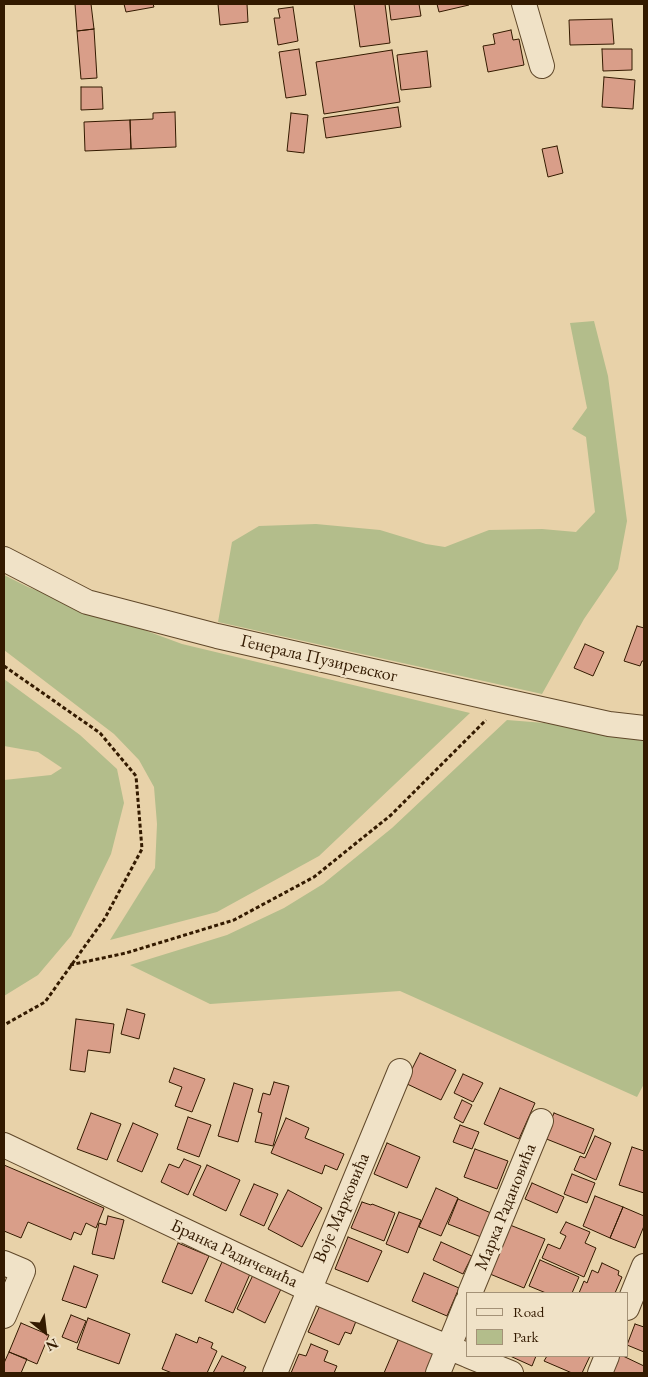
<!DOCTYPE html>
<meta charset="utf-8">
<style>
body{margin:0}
#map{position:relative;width:648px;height:1377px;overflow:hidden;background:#e8d2a9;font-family:"EB Garamond",serif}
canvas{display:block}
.frame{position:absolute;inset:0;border:5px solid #331a00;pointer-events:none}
.legend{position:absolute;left:466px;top:1292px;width:162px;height:65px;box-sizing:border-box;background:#f0e2c7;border:1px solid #a49277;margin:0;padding:6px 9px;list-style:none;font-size:15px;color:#331a00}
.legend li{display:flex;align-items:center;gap:10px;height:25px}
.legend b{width:25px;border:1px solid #a49277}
.north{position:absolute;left:20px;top:1307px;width:50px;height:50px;-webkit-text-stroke:4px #f0e2c7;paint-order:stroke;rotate:151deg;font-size:14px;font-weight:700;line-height:20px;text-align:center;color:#331a00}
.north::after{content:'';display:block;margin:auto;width:18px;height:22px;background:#331a00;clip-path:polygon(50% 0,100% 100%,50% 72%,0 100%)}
</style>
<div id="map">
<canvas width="648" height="1377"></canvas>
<div class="frame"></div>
<ul class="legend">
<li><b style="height:6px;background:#f0e2c7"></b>Road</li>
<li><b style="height:14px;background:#b3bd8b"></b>Park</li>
</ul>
<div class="north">N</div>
</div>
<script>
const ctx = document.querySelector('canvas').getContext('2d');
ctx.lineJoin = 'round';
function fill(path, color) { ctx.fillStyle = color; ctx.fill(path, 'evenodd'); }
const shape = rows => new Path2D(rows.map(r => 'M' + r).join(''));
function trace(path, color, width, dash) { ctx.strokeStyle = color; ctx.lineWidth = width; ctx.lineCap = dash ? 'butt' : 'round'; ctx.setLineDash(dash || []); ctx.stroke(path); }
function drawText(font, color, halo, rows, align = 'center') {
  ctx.font = font + ' "EB Garamond",serif'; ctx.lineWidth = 5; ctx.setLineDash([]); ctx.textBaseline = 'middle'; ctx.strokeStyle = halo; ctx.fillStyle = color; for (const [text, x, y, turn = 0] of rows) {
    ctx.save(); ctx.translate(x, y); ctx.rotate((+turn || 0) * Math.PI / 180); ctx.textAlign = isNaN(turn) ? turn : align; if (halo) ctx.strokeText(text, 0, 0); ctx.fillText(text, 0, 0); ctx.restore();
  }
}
fill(shape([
 [594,321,608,376,627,521,618,569,584,619,542,694,218,622,232,542,259,526,316,524,380,530,426,544,445,547,489,530,542,529,576,532,595,512,586,437,572,429,587,408,570,323],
 [4,575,28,587,182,644,470,713,319,856,217,912,110,940,155,868,157,824,154,787,139,760,114,734,4,650],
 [4,679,80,735,117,769,124,803,111,854,71,936,38,975,4,996,4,780,51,775,62,768,38,752,4,746],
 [507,720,545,723,644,741,644,1084,637,1097,400,991,210,1004,130,965,227,935,284,908,323,884,392,828]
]), '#b3bd8b');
const building = shape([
 [75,4,91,4,94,29,77,31,75,4],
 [124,4,153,4,154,7,126,12,124,4],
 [218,4,247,4,248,22,220,25,218,4],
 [354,4,385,4,390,43,360,47,354,4],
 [389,4,419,4,421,16,391,20,389,4],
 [437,4,469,4,469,5,439,12,437,4],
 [293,7,298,41,278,45,274,18,280,18,278,9,293,7],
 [612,19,614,44,570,45,569,20,612,19],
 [94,29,97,78,81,79,77,31,94,29],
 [511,30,513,40,519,39,524,65,488,72,483,46,495,44,493,34,511,30],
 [299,49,306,95,286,98,279,52,299,49],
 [602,49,632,49,632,70,603,71,602,49],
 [392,50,400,102,324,114,316,62,392,50],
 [427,51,431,87,401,90,397,55,427,51],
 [604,77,635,80,633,109,602,107,604,77],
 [81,87,102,87,103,109,81,110,81,87],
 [398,107,401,127,326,138,323,118,398,107],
 [175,112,176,147,131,149,130,120,153,119,153,113,175,112],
 [291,113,308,115,304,153,287,151,291,113],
 [130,120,131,149,85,151,84,122,130,120],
 [557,146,563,173,548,177,542,149,557,146],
 [637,626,644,628,644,661,642,661,640,666,624,661,637,626],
 [585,644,604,652,593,676,574,668,585,644],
 [127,1009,145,1014,139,1039,121,1034,127,1009],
 [76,1019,114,1024,110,1053,88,1050,85,1072,70,1070,76,1019],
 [420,1053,456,1070,441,1100,405,1083,420,1053],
 [174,1068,205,1079,192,1112,175,1106,182,1087,169,1082,174,1068],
 [463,1074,483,1083,473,1102,454,1093,463,1074],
 [274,1082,289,1086,273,1146,255,1142,262,1113,258,1112,263,1093,270,1095,274,1082],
 [234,1083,253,1089,238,1142,218,1136,234,1083],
 [500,1088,535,1103,519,1139,484,1124,500,1088],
 [462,1100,472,1105,463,1123,454,1118,462,1100],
 [91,1113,121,1124,107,1160,77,1149,91,1113],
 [554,1113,594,1129,584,1154,544,1138,554,1113],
 [188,1117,211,1125,199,1157,177,1149,188,1117],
 [286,1118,309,1128,305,1138,344,1154,337,1170,325,1165,322,1174,271,1153,286,1118],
 [133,1123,158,1134,142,1172,117,1161,133,1123],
 [460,1125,479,1132,472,1149,453,1142,460,1125],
 [595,1136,611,1143,596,1180,574,1170,580,1156,585,1158,595,1136],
 [387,1143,420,1157,407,1188,374,1174,387,1143],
 [632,1147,644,1151,644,1193,619,1185,632,1147],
 [475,1149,508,1161,497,1189,464,1177,475,1149],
 [184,1159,201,1166,188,1195,161,1182,169,1164,179,1168,184,1159],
 [4,1165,104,1208,96,1228,86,1223,81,1235,74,1232,71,1240,28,1222,21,1238,4,1231,4,1165],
 [207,1165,240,1180,226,1211,193,1195,207,1165],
 [572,1174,595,1183,587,1203,564,1194,572,1174],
 [532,1183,564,1197,557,1213,525,1199,532,1183],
 [254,1184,278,1194,264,1226,240,1215,254,1184],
 [436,1188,458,1198,441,1236,419,1227,436,1188],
 [288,1190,322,1208,302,1247,268,1229,288,1190],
 [595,1196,623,1207,610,1238,583,1226,595,1196],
 [458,1199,491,1213,481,1237,448,1224,458,1199],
 [362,1202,371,1205,372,1204,395,1213,384,1241,351,1228,362,1202],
 [623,1207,644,1216,644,1226,635,1248,610,1238,623,1207],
 [399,1212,421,1220,408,1253,386,1244,399,1212],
 [108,1216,124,1220,114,1259,92,1254,99,1223,106,1225,108,1216],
 [566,1222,590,1232,585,1243,596,1248,584,1277,542,1258,548,1244,560,1249,566,1236,560,1233,566,1222],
 [510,1225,545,1239,524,1288,490,1274,510,1225],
 [348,1237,382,1251,368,1282,335,1269,348,1237],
 [441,1242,472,1256,463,1274,433,1260,441,1242],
 [178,1243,209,1256,192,1294,162,1282,178,1243],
 [540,1260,579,1277,572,1293,546,1293,529,1286,540,1260],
 [222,1262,250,1274,233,1313,205,1301,222,1262],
 [602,1263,619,1271,618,1275,622,1277,615,1293,579,1293,584,1281,587,1283,592,1270,598,1273,602,1263],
 [74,1266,98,1275,86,1308,62,1300,74,1266],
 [424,1273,459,1288,447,1316,412,1301,424,1273],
 [253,1275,281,1289,265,1323,237,1309,253,1275],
 [322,1301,358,1316,351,1334,345,1332,339,1345,308,1332,322,1301],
 [71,1315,86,1321,77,1343,62,1337,71,1315],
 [88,1318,130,1334,119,1364,77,1349,88,1318],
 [21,1323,49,1335,37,1364,9,1352,21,1323],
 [635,1324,644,1327,644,1352,627,1345,635,1324],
 [176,1334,197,1343,199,1337,213,1343,211,1348,217,1351,207,1373,172,1373,162,1369,176,1334],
 [399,1338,435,1353,426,1373,384,1373,399,1338],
 [311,1344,328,1351,324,1361,337,1366,334,1373,291,1373,299,1354,306,1356,311,1344],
 [9,1352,27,1359,21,1373,4,1373,4,1363,9,1352],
 [222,1356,246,1367,243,1373,213,1373,222,1356],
 [510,1356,536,1356,532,1366,510,1356],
 [547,1356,590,1356,582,1373,572,1373,544,1361,547,1356],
 [619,1356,623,1356,644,1366,644,1373,611,1373,619,1356]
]);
fill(building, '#d99e89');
trace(building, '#331a00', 1);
const minor = shape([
 [524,4,542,66],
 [4,559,87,602,217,636,505,701,609,724,644,728],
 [4,1145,308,1289,467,1355],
 [4,1263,23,1271,4,1316],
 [470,1293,541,1121],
 [627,1308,644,1266],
 [469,1356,511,1373],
 [275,1373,400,1071],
 [438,1373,467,1302],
 [600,1373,607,1356]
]);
trace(minor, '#60482a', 26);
trace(shape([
 [4,666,100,733,136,776,142,849,105,918,45,1002,4,1025],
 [70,965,126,953,234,920,314,877,391,815,486,720]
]), '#331a00', 3, [4, 2.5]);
trace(minor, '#f0e2c7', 24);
drawText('18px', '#331a00', '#f0e2c7', [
 ["Генерала Пузиревског",319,659,13],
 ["Марка Радановића",506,1207,-68],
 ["Воје Марковића",342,1208,-67],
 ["Бранка Радичевића",234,1254,25]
]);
</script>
